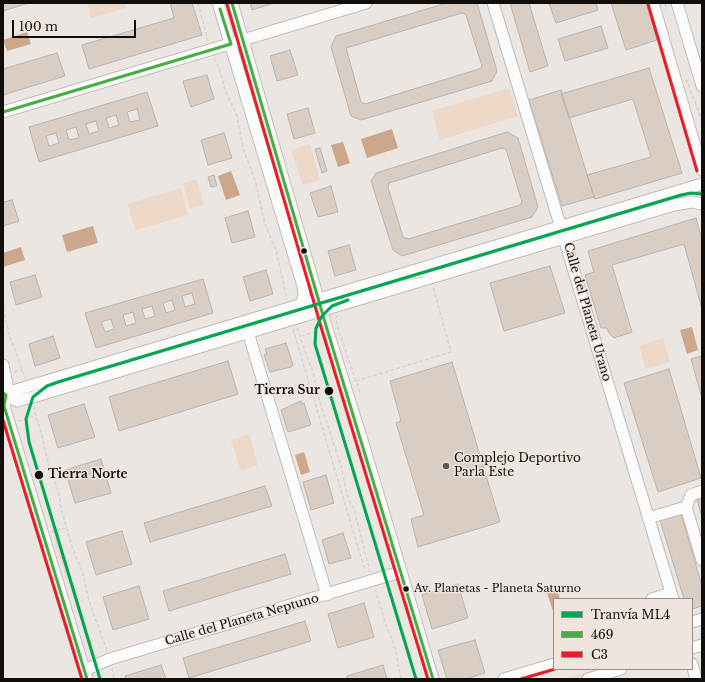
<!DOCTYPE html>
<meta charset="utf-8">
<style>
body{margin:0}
#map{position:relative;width:705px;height:682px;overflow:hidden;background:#ebe6e2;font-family:"Libre Baskerville",serif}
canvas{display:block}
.frame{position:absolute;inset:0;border:4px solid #100d0b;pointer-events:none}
.legend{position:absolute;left:553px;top:598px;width:140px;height:72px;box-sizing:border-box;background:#efe5de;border:1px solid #968f8a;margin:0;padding:5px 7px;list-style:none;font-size:12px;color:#100d0b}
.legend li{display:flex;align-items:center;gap:8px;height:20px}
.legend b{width:20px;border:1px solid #968f8a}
.scale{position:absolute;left:12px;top:20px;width:124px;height:18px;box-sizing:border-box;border:2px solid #100d0b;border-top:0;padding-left:5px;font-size:12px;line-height:14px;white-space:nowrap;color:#100d0b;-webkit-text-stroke:3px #efe5de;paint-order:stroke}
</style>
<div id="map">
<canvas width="705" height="682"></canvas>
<div class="frame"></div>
<ul class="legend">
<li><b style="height:5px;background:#00a651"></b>Tranvía ML4</li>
<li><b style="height:5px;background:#47ae44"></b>469</li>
<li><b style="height:5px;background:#ee1c25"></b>C3</li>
</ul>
<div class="scale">100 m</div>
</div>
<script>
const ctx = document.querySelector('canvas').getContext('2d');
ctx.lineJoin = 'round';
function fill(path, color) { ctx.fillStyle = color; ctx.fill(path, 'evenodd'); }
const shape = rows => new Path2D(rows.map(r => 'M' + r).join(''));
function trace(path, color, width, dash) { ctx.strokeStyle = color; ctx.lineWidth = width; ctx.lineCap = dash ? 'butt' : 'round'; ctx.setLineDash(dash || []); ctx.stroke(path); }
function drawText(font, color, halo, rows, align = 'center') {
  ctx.font = font + ' "Libre Baskerville",serif'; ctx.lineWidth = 3; ctx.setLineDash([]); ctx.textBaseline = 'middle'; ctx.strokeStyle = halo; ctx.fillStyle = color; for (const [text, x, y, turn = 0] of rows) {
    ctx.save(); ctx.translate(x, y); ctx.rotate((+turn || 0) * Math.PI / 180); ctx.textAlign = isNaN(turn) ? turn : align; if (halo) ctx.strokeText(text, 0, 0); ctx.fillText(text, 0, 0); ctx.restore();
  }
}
fill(shape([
 [87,3,125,3,126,8,91,18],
 [509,88,518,116,440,140,432,111],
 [310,144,320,180,303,185,291,150],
 [196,179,204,204,190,209,183,184],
 [181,188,188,215,136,230,127,204],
 [663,338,670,362,646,369,639,346],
 [28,420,27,427,31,442,28,443,24,424],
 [249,434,258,465,241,471,231,440],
 [49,505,95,654,91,656,68,579,66,579,54,538,55,535,46,506],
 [600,669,608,669,574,679,566,678]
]), '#edd7c6');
fill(shape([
 [27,32,31,44,7,51,3,40],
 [392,129,398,148,367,158,361,139],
 [343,142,350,163,338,167,331,145],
 [231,171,240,195,226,200,218,176],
 [93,226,98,243,67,252,62,235],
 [21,247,25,260,3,267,3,253],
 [692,327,698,350,687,354,680,330],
 [304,452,310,472,301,475,295,455],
 [557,590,560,599,554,599,553,611,547,593]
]), '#cca78b');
const building = shape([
 [3,3,29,3,3,11,3,3],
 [170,3,192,3,202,35,89,69,82,45,174,18,170,3],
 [250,3,274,3,252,10,250,3],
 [447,3,477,3,497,71,492,81,361,120,351,116,331,47,336,36,447,3],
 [462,13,466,15,482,66,479,69,365,104,361,102,346,48,462,13],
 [510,3,529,3,548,66,530,72,510,3],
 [549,3,596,3,598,10,556,23,549,3],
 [611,3,646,3,657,40,626,50,611,3],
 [601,26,608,48,565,61,558,39,601,26],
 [290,50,298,75,277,81,270,56,290,50],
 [57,53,65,76,3,95,3,69,57,53],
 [649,68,682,173,595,199,587,175,651,157,633,99,569,118,561,94,649,68],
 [207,75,214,99,191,107,183,81,207,75],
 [561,90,594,197,562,206,529,100,561,90],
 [147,92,158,126,39,162,29,127,147,92],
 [137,109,140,120,130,122,127,112,137,109],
 [116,115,119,125,109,128,106,118,116,115],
 [96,121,99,131,89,134,86,124,96,121],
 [76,127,79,138,69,140,66,130,76,127],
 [56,133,59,143,49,146,46,136,56,133],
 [308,108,315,133,294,139,287,114,308,108],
 [507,132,518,138,538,207,532,217,402,256,393,250,371,181,376,173,507,132],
 [502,148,506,149,522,202,520,205,408,239,403,237,388,187,389,183,502,148],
 [224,133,232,158,208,165,201,140,224,133],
 [320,148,327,171,322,173,315,149,320,148],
 [214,175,217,186,211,187,208,177,214,175],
 [331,186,338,212,318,217,310,193,331,186],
 [12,200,19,221,3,226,3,202,12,200],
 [248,211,255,237,232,243,225,218,248,211],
 [696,218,702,240,702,309,684,244,612,265,632,332,614,338,609,333,607,328,601,328,585,275,594,272,588,251,696,218],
 [349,245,356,270,335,276,328,251,349,245],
 [550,266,565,313,504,331,490,283,550,266],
 [266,270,273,294,250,301,243,277,266,270],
 [35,275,42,297,16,305,10,282,35,275],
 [203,279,213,313,96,348,85,313,203,279],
 [192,293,195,304,185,307,182,296,192,293],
 [172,300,175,310,166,313,163,303,172,300],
 [152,306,155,316,145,319,142,309,152,306],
 [133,312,136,323,126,326,123,315,133,312],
 [111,319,114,329,105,332,101,322,111,319],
 [53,336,60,358,35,366,29,344,53,336],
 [286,343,293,365,291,367,270,372,264,355,267,354,265,349,286,343],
 [702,356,702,398,691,359,702,356],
 [228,361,238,394,119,431,109,397,228,361],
 [452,362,500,522,418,547,411,519,424,515,396,423,401,421,390,381,452,362],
 [669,369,701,478,658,492,624,383,669,369],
 [301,401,302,404,304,403,311,425,288,432,281,410,301,401],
 [84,404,95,437,58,448,48,415,84,404],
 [101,459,111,493,75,503,65,470,101,459],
 [326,475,334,503,311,510,303,482,326,475],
 [265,486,272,506,150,542,144,523,265,486],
 [702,498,702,517,697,500,702,498],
 [681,514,702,586,702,606,692,609,692,599,684,599,660,520,681,514],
 [122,531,132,564,96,575,86,542,122,531],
 [343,533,351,558,329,564,322,540,343,533],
 [285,554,291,574,169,611,163,591,285,554],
 [458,584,468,618,432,629,422,595,458,584],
 [139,586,149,619,113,630,103,597,139,586],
 [364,603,374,637,338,648,328,614,364,603],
 [305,621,311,641,189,678,183,658,305,621],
 [475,640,485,673,465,679,447,679,438,650,475,640],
 [161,665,166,679,126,679,125,676,161,665],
 [383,665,387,679,347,679,347,676,383,665]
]);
fill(building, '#dacec4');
trace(building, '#b7b3b0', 1);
const minor = shape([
 [218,3,303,286,304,295,301,305],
 [232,3,327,329,362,440,433,679],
 [493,3,673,599],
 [653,3,702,170],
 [677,3,702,86],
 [3,112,366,3],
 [248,332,327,595],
 [3,365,7,384,4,406,87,679],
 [3,393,17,401,33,397,674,205,692,202,702,204],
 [6,395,13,391,43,382,702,184],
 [702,491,691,495,686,507,702,560],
 [648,518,686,507],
 [652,599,671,593],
 [692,622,702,619],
 [692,648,702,645],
 [692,664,696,679],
 [85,670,110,659,400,572],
 [504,679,554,664],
 [588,679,621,669]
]);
trace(minor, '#c0bcb9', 13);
trace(shape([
 [198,3,208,41],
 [665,3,666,10],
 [214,58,220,71,225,90,237,116,243,148,255,180,265,224,276,250,287,300],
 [686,79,702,120],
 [3,308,11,341,15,349,25,378],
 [338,315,336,318,337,326,360,393],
 [297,328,314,376,317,393,341,466,348,498,354,509,370,572],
 [293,329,365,571],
 [301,336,318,331],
 [14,372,22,370],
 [356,381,451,352,433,287],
 [34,406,36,418,40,428,48,462,59,494,61,508,72,547,83,574,89,601,107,651],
 [18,421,35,416],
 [51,532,67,528],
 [375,589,385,622,395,647,401,679],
 [112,668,114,679]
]), '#d4d2d2', 1.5, [4, 2]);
trace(minor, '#fcfbfb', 11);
trace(shape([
 [391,282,424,277]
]), '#d0cecd', 1);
trace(shape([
 [232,3,327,329,433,679],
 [3,112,231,44,220,9],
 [3,393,6,395,4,406,87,679]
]), '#47ae44', 3);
trace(shape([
 [227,4,322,330,428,679],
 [648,4,697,171],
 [3,420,82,679],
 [521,679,555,669]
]), '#ee1c25', 3);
trace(shape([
 [348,300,332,306,322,316,316,328,315,344,416,679],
 [100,679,29,442,26,419,33,397,47,386,58,382,681,195,691,193,702,194]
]), '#00a651', 3);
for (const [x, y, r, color] of [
 [304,251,3.5,"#100d0b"],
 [329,391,5,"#100d0b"],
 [446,466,4,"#5d5956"],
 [39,475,5,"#100d0b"],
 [406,589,3.5,"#100d0b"]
]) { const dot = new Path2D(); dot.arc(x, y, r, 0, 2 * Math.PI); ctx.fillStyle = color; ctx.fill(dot); trace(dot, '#efe5de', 1.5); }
drawText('11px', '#100d0b', '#efe5de', [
 ["Av. Planetas - Planeta Saturno",414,589]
], 'left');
drawText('12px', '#100d0b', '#efe5de', [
 ["Calle del Planeta Urano",587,312,74],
 ["Calle del Planeta Neptuno",242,620,-16]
]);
drawText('bold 12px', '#100d0b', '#efe5de', [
 ["Tierra Sur",320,391],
 ["Tierra Norte",48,475,"left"]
], 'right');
drawText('12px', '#100d0b', '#efe5de', [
 ["Complejo Deportivo",454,459],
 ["Parla Este",454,473]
], 'left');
</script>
